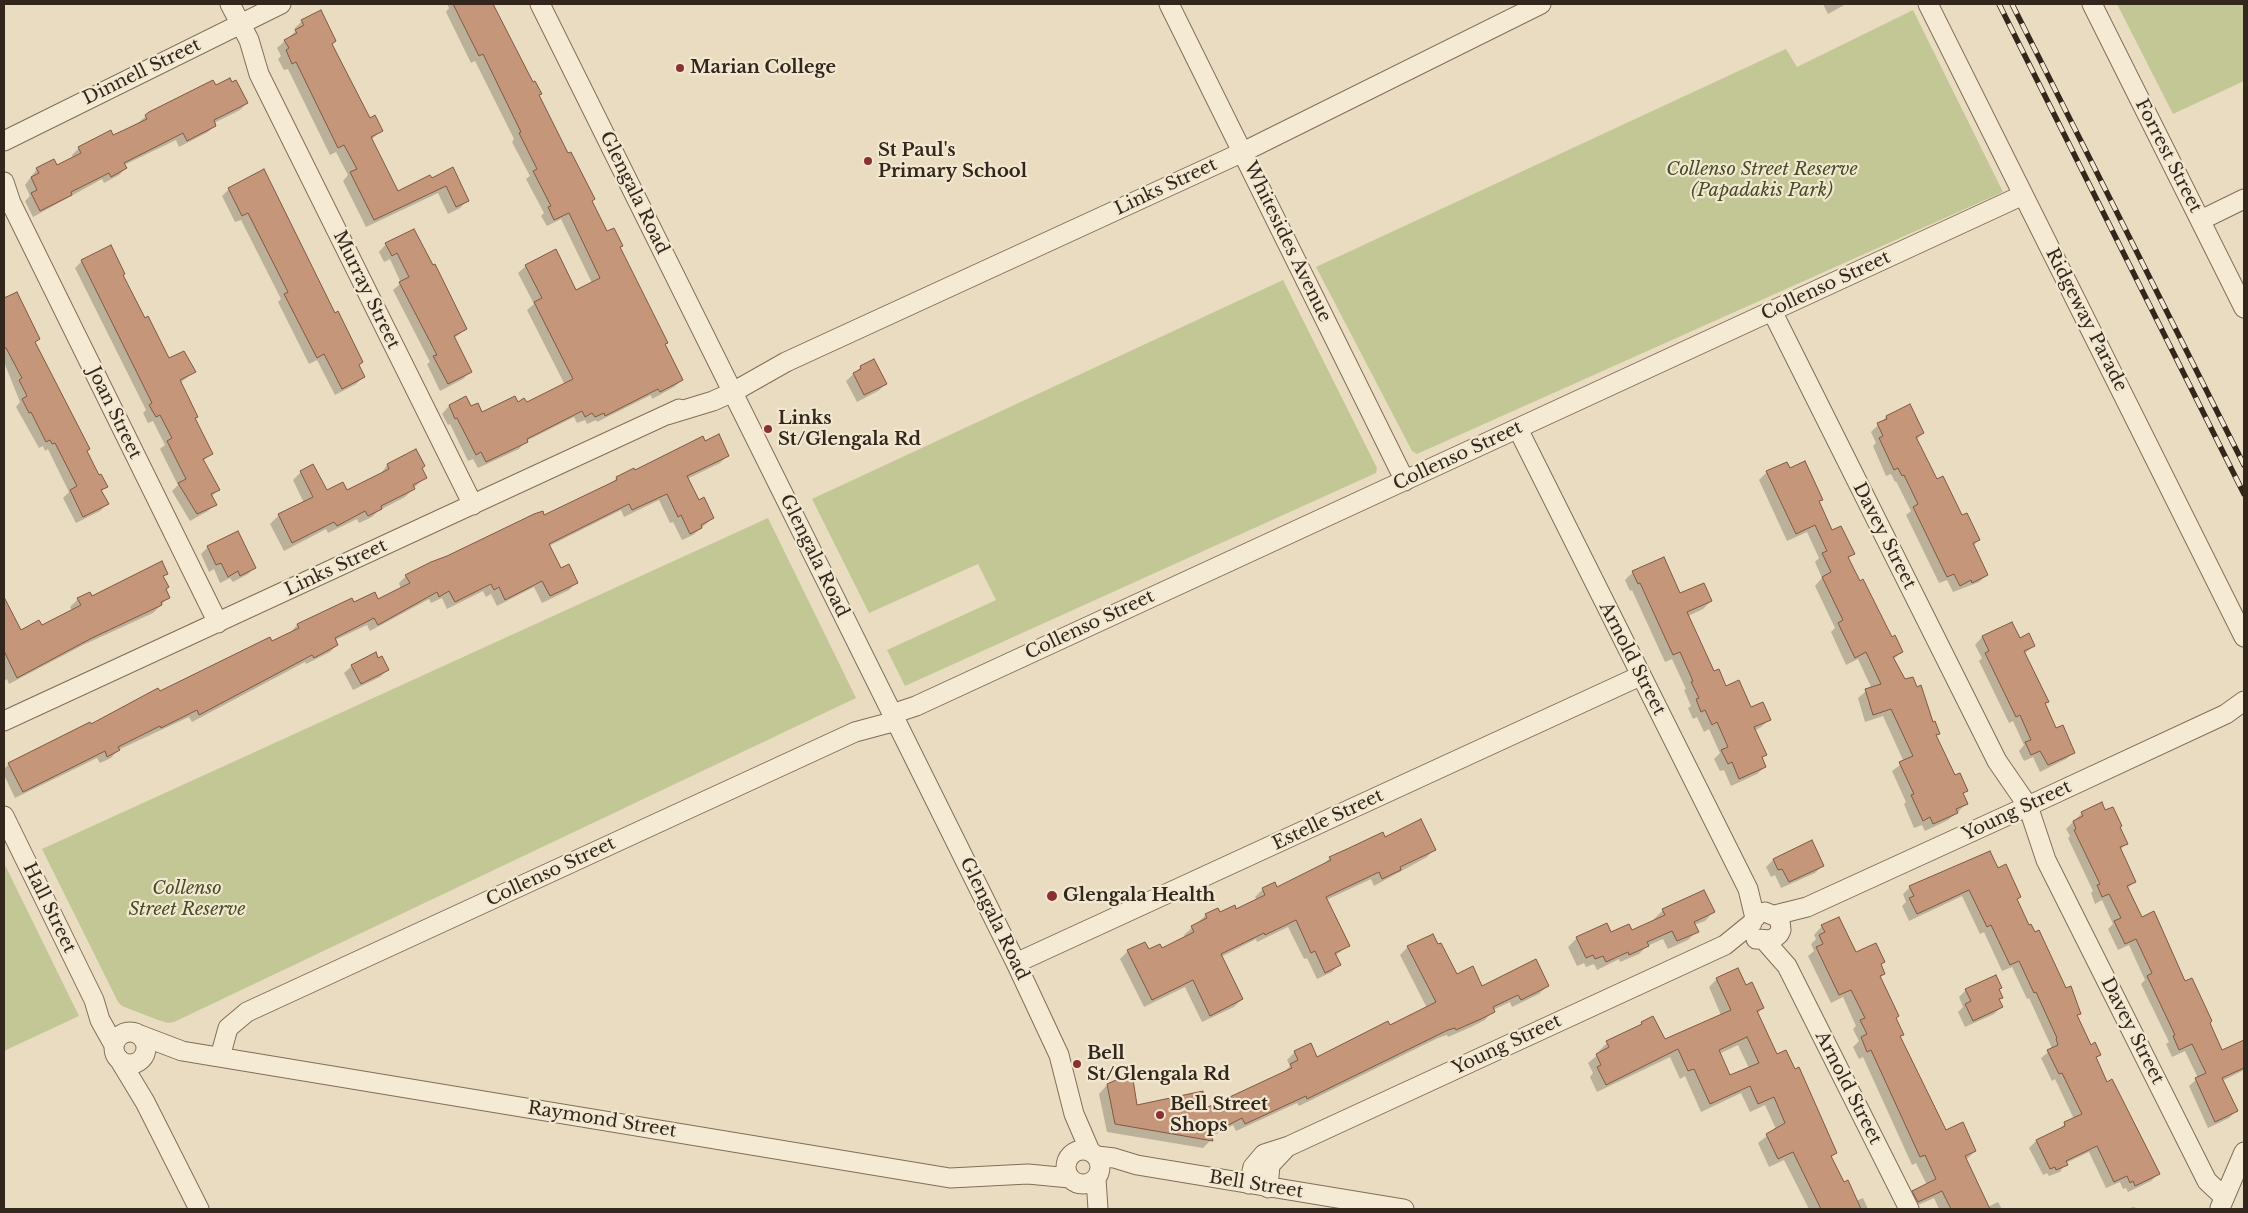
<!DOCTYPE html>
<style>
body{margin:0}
#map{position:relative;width:2248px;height:1213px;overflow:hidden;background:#eadcc1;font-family:"Libre Baskerville",serif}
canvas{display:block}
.frame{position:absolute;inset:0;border:5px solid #33271d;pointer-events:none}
</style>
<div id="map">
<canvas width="2248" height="1213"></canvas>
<div class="frame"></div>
</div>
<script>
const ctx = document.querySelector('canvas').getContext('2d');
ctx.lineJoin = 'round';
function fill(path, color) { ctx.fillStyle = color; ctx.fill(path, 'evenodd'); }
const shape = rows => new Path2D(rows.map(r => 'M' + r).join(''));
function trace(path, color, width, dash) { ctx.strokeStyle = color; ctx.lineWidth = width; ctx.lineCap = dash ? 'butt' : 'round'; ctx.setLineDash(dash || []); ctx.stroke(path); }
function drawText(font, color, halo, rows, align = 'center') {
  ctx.font = font + ' "Libre Baskerville",serif'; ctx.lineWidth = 4.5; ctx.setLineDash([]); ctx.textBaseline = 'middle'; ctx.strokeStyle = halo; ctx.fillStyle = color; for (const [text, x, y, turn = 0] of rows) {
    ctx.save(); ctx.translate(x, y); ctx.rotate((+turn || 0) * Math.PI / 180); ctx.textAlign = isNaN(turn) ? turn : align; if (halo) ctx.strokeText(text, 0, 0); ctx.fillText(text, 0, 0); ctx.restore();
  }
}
fill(shape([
 [2117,4,2244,4,2244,81,2173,114],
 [1913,10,2003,192,1417,454,1412,451,1316,267,1786,49,1797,67],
 [1283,280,1377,468,1376,473,905,686,887,650,996,600,978,564,869,613,812,499],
 [768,518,856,698,174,1022,168,1023,158,1020,122,1006,118,1002,42,849],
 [5,865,79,1016,4,1051,4,866]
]), '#c3c796');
fill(shape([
 [447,4,485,4,538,96,607,232,622,246,619,248,682,380,674,387,652,399,651,395,597,422,596,420,587,424,585,420,577,423,574,417,526,441,519,449,478,468,473,459,468,461,450,424,448,425,442,414,449,406,466,398,471,408,482,414,517,403,526,404,565,385,527,310,534,304,518,273,526,266,576,292,592,283,561,219,547,226,541,216,544,213,526,179,530,176,512,142,514,139,475,61,471,63,446,12,449,8],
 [1823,4,1846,4,1828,14],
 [302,21,335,41,331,45,369,119,382,130,371,140,397,193,452,169,468,200,460,208,448,214,438,193,366,227,343,181,348,175,336,152,330,155,288,69,284,70,278,59,281,56,277,48,296,31,294,29],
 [215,87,247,103,240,110,214,123,215,125,208,132,179,147,176,140,124,165,126,168,119,175,104,183,102,179,33,217,25,201,30,196,25,185,37,169,57,167,73,158,72,155,79,148,113,137,138,123,146,116],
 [263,171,363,377,356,384,335,395,317,360,309,364,278,302,281,299,241,220,235,222,222,196,229,189],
 [414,230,466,329,453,339,470,372,463,379,440,391,427,364,430,362,393,290,401,283,390,259,384,262,379,252,386,244],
 [82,261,122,276,144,320,168,360,194,372,180,383,194,419,212,453,203,461,218,490,211,497,215,504,208,511,190,521,172,491,178,485,160,449,165,445,153,421,148,423,143,413,146,410,75,268],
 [16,294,38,339,34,343,86,452,98,476,106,486,101,492,107,504,100,511,76,523,63,498,69,492,48,449,45,451,43,446,39,448,16,407,20,402,4,362,4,300],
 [861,367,886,384,878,391,857,402,846,381],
 [1886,417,1923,433,1916,440,1936,481,1979,540,1973,546,1987,575,1979,582,1953,592,1947,580,1939,583,1906,515,1911,511,1896,481,1895,482,1891,474,1886,476,1873,446,1876,443,1871,432],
 [705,442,727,456,720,463,687,479,699,501,713,518,693,535,682,540,673,522,670,523,659,500,624,517,621,510,549,546,561,570,576,583,569,590,542,603,534,587,497,606,491,594,486,597,483,591,447,609,442,598,431,603,429,599,370,631,367,625,335,640,337,645,330,652,306,664,305,662,192,722,189,717,118,750,111,758,100,763,97,758,15,798,4,775,4,769,9,764,271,643,290,633,297,625,351,599,354,604,378,600,401,589,399,583,406,576,544,516,609,485,617,478],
 [387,465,421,468,425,477,405,497,378,511,372,517,359,523,357,519,328,533,326,529,284,551,270,524,279,515,304,503,293,480,301,472,326,492,347,491,380,475],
 [1789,469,1821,499,1818,502,1832,531,1853,553,1848,559,1859,582,1901,652,1893,660,1939,733,1936,736,1954,777,1967,790,1962,795,1966,804,1958,812,1948,820,1925,831,1922,825,1914,828,1904,804,1906,802,1892,771,1904,762,1883,716,1865,722,1858,698,1871,687,1858,659,1846,665,1831,632,1835,628,1815,586,1822,578,1815,562,1819,558,1807,532,1787,541,1759,480,1767,472],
 [237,532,255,567,248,574,233,582,230,578,220,583,214,569,209,572,201,554,208,547],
 [1633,572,1679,595,1711,601,1703,609,1688,616,1713,673,1726,687,1750,709,1769,720,1761,727,1754,731,1765,755,1761,759,1765,767,1757,774,1731,786,1724,770,1720,771,1714,759,1720,753,1709,729,1704,732,1697,717,1693,719,1688,708,1691,706,1684,690,1686,689,1672,659,1665,662,1632,590,1630,591,1625,580],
 [166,573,163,577,169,597,153,613,83,645,9,684,7,679,4,681,4,607,7,605,20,632,41,627,72,611,70,607,78,599,92,597],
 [2011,624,2019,640,2034,646,2024,654,2047,701,2044,704,2056,730,2074,752,2066,759,2040,772,2033,757,2024,761,2019,751,2024,745,2013,721,2009,723,1979,661,1982,658,1975,645,1982,637],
 [378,659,387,670,380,677,353,690,344,673,352,666],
 [2105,812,2119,828,2126,844,2120,850,2135,881,2127,889,2141,919,2185,983,2209,1023,2222,1052,2243,1042,2244,1043,2244,1070,2222,1081,2236,1111,2229,1118,2208,1128,2189,1086,2198,1078,2185,1051,2172,1057,2166,1044,2169,1042,2141,984,2145,980,2129,945,2118,950,2108,929,2113,924,2102,900,2095,904,2091,893,2093,891,2068,838,2070,836,2066,829,2082,813],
 [1385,839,1434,849,1427,857,1374,886,1371,879,1326,900,1348,946,1335,956,1339,964,1332,972,1317,979,1307,958,1304,959,1288,927,1257,942,1256,939,1221,957,1242,999,1234,1007,1202,1022,1185,987,1144,1007,1120,959,1128,951,1162,950,1185,937,1184,935,1206,915,1236,910,1257,900,1255,897,1263,889,1276,888,1322,866,1330,858,1347,850],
 [1811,842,1822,866,1815,873,1781,888,1775,875,1771,877,1766,867,1773,860],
 [1997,869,2020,896,2016,900,2029,927,2079,1013,2076,1017,2090,1046,2099,1055,2095,1059,2107,1083,2158,1174,2151,1181,2128,1192,2126,1188,2123,1189,2120,1182,2106,1188,2089,1152,2066,1163,2060,1172,2049,1176,2047,1173,2043,1175,2029,1148,2036,1141,2057,1131,2065,1124,2074,1119,2055,1079,2052,1081,2041,1058,2051,1050,2051,1046,2029,998,2027,999,2012,967,2002,971,1984,932,1980,934,1962,896,1909,921,1902,906,1906,902,1903,894,1910,887],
 [1663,910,1713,912,1705,921,1694,925,1697,931,1688,940,1668,949,1663,939,1647,946,1639,954,1620,962,1619,959,1597,970,1594,964,1586,967,1584,963,1577,966,1568,947,1577,938,1632,932,1655,921,1654,919],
 [1822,926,1855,954,1883,962,1880,965,1884,974,1880,978,1902,1034,1899,1037,1945,1132,1975,1151,1966,1160,1988,1207,1998,1202,2002,1209,1939,1209,1934,1198,1909,1209,1905,1200,1913,1192,1927,1185,1916,1163,1912,1165,1863,1057,1859,1059,1853,1047,1859,1041,1853,1029,1856,1026,1843,997,1831,1003,1808,956,1814,951,1811,944,1816,939,1814,935],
 [1408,947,1456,976,1482,988,1547,986,1539,994,1512,1007,1510,1002,1493,1010,1485,1020,1471,1027,1448,1037,1447,1035,1438,1038,1299,1106,1297,1103,1236,1131,1233,1125,1211,1137,1211,1140,1203,1148,1107,1132,1099,1094,1107,1085,1136,1106,1206,1110,1282,1074,1290,1066,1287,1060,1295,1052,1317,1058,1427,1008,1400,955],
 [1717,979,1745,987,1763,1008,1757,1014,1776,1056,1836,1153,1830,1158,1843,1184,1856,1201,1863,1198,1868,1209,1809,1209,1784,1160,1769,1167,1758,1143,1776,1129,1765,1105,1750,1112,1741,1093,1701,1112,1685,1076,1680,1079,1670,1057,1597,1092,1590,1077,1593,1073,1588,1063,1600,1053,1599,1051,1607,1043,1637,1028,1642,1023,1664,1041,1721,1015,1709,987],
 [1738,1045,1749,1068,1729,1077,1719,1054],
 [2001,987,1998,990,2001,997,1998,1000,2001,1007,1994,1014,1965,1027,1958,1012,1963,1007,1959,997,1966,990],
 [2132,1207,2143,1209,2130,1209]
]), '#0003');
const building = shape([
 [453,4,493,4,533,82,535,81,542,94,539,95,568,153,571,152,595,199,592,201,607,231,614,228,623,246,620,247,668,343,665,344,683,380,660,392,658,389,605,416,604,413,595,417,592,413,585,417,582,411,527,439,528,442,486,462,481,452,476,455,457,418,455,419,449,405,466,396,471,406,478,403,482,412,515,396,518,402,524,398,527,402,573,379,534,302,542,298,525,265,556,249,576,290,600,278,569,213,554,220,548,207,551,206,533,171,537,169,519,133,521,132,483,54,479,56,453,4],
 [321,10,336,41,332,44,370,118,375,115,383,131,371,137,398,191,430,175,432,178,453,167,469,201,456,207,446,186,374,220,350,172,357,169,344,145,338,148,296,62,292,64,286,50,289,48,284,40,297,33,295,30,304,25,301,20,321,10],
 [230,78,232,82,236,80,248,103,214,120,216,126,187,141,183,133,124,163,127,168,111,177,109,173,71,192,72,195,40,211,31,193,37,190,31,177,39,173,36,168,54,159,57,165,81,153,78,147,111,130,113,135,122,131,147,119,145,115,149,112,213,80,216,85,230,78],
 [264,169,335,313,338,311,363,362,359,365,365,377,342,389,324,354,317,358,284,294,288,292,248,213,242,216,228,188,264,169],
 [414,229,433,265,435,264,467,329,454,336,472,372,448,384,433,356,437,355,399,282,409,277,397,253,392,256,385,243,414,229],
 [111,245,125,274,123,275,145,318,148,316,169,358,184,351,196,372,180,380,198,417,195,418,213,454,203,459,220,490,211,494,217,505,197,514,178,483,186,479,167,441,172,438,160,415,156,417,149,405,152,403,81,260,111,245],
 [17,292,40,339,35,342,90,449,87,451,99,475,101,474,108,487,101,490,109,504,83,517,70,490,77,486,55,443,52,444,50,440,46,442,31,412,29,413,22,399,27,396,19,380,22,378,6,348,4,348,4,298,17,292],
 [874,359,887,384,864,395,853,373,861,369,860,366,874,359],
 [1910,404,1924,433,1916,437,1937,479,1943,476,1962,515,1967,513,1980,540,1973,543,1988,575,1972,583,1971,580,1960,586,1954,574,1947,577,1913,507,1918,504,1904,475,1902,476,1898,468,1894,470,1879,438,1883,436,1877,423,1887,419,1886,416,1910,404],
 [719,434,729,456,687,476,699,500,704,497,714,518,701,525,702,528,690,534,681,515,678,517,667,494,632,510,629,504,549,544,561,568,569,564,578,583,550,596,542,581,505,600,499,587,494,590,491,584,455,602,449,591,439,597,437,592,378,625,374,618,335,638,338,645,314,658,312,655,199,715,197,710,161,728,160,726,118,747,120,750,107,757,105,751,23,792,8,763,90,722,91,724,158,688,160,691,270,637,272,641,299,628,297,624,352,598,354,602,375,592,378,599,410,583,405,575,431,562,447,556,534,514,543,511,544,515,617,480,616,477,634,468,635,470,703,436,705,441,719,434],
 [416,449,425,466,422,468,427,478,413,485,415,489,381,506,382,509,368,516,365,511,337,526,334,522,292,543,278,514,313,497,300,471,313,464,327,490,343,482,347,490,389,469,387,464,416,449],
 [1805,461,1823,500,1819,501,1832,530,1841,526,1855,554,1848,557,1860,581,1863,579,1892,637,1895,635,1903,652,1893,657,1905,679,1913,677,1917,687,1921,685,1933,722,1935,721,1940,734,1936,735,1955,775,1960,773,1968,791,1963,793,1968,804,1956,809,1958,813,1933,824,1930,817,1923,821,1911,795,1914,794,1899,762,1913,756,1891,709,1873,715,1865,689,1881,684,1866,652,1855,658,1838,623,1843,620,1822,577,1831,572,1822,553,1827,551,1815,525,1796,534,1766,471,1787,462,1790,468,1805,461],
 [238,531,256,568,240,576,238,571,228,577,221,563,216,565,207,546,238,531],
 [1664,557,1680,593,1704,583,1712,601,1687,612,1714,671,1719,669,1726,686,1739,680,1751,707,1763,702,1771,720,1754,727,1767,755,1762,757,1766,767,1739,779,1732,762,1728,764,1721,750,1728,747,1717,722,1712,725,1705,710,1701,712,1696,699,1699,698,1691,682,1693,681,1680,652,1673,655,1640,583,1638,584,1632,571,1664,557],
 [162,561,168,574,163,576,169,587,166,589,170,598,161,602,162,605,92,638,17,678,4,651,4,597,21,630,39,620,42,625,81,605,77,598,90,592,92,596,162,561],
 [2012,622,2020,638,2029,633,2035,646,2024,651,2049,702,2045,703,2056,728,2063,725,2075,753,2048,765,2040,751,2031,755,2025,742,2031,740,2020,715,2016,717,1985,653,1989,651,1982,636,2012,622],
 [376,652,378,658,382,656,389,670,361,684,351,665,376,652],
 [2102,802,2105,810,2113,807,2122,826,2120,827,2128,844,2120,847,2136,882,2127,886,2142,917,2154,911,2185,981,2192,978,2212,1021,2210,1023,2222,1050,2244,1040,2244,1068,2222,1078,2238,1111,2215,1122,2195,1078,2206,1073,2192,1044,2179,1050,2173,1036,2175,1035,2147,976,2152,973,2136,939,2125,944,2114,921,2121,918,2109,894,2102,897,2097,885,2100,884,2074,830,2076,829,2073,821,2083,816,2081,812,2102,802],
 [1421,819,1436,850,1400,867,1401,870,1382,879,1379,872,1326,897,1350,946,1335,953,1341,965,1325,973,1315,951,1311,953,1296,920,1265,935,1264,933,1221,954,1243,999,1210,1016,1193,980,1152,1000,1127,950,1145,942,1149,949,1160,944,1162,948,1194,932,1191,926,1207,918,1205,914,1218,908,1220,912,1235,905,1236,909,1265,895,1262,888,1275,882,1277,887,1331,860,1329,857,1347,849,1383,832,1385,837,1421,819],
 [1812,840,1824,866,1789,882,1782,869,1778,870,1773,859,1812,840],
 [1990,851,1998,868,2006,864,2021,897,2017,899,2029,925,2031,924,2035,932,2039,930,2066,988,2071,986,2081,1014,2077,1015,2091,1045,2095,1042,2101,1055,2096,1057,2107,1082,2112,1079,2160,1174,2135,1186,2133,1181,2130,1183,2127,1176,2114,1182,2097,1146,2066,1161,2068,1165,2056,1170,2055,1167,2050,1169,2036,1140,2065,1126,2064,1122,2082,1114,2062,1073,2059,1074,2047,1050,2058,1045,2056,1039,2057,1038,2036,992,2034,993,2019,961,2010,965,1991,925,1987,927,1969,890,1917,914,1909,898,1914,896,1909,886,1990,851],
 [1704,890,1715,912,1694,922,1699,932,1677,941,1672,931,1647,942,1649,946,1629,955,1628,952,1606,962,1603,956,1595,959,1593,955,1586,958,1576,937,1607,923,1611,932,1629,924,1632,930,1665,915,1662,909,1704,890],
 [1839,917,1856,952,1876,943,1885,962,1881,964,1885,974,1880,976,1899,1016,1896,1018,1904,1035,1900,1036,1946,1130,1963,1122,1976,1151,1965,1156,1990,1209,1951,1209,1942,1191,1918,1202,1912,1191,1936,1179,1925,1155,1920,1157,1871,1050,1867,1052,1861,1037,1867,1034,1860,1020,1865,1018,1851,990,1839,995,1816,947,1823,944,1819,935,1825,932,1821,925,1839,917],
 [1433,934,1438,944,1441,943,1457,974,1473,966,1482,986,1536,959,1549,986,1521,1000,1518,995,1493,1007,1495,1012,1481,1019,1456,1030,1455,1028,1448,1030,1307,1099,1306,1096,1245,1124,1242,1118,1211,1134,1213,1141,1115,1124,1107,1084,1132,1073,1137,1105,1203,1091,1206,1108,1292,1068,1290,1064,1298,1060,1294,1051,1311,1043,1317,1057,1388,1021,1390,1025,1436,1002,1407,946,1433,934],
 [1738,968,1746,985,1752,982,1764,1008,1757,1011,1777,1054,1786,1050,1795,1069,1799,1067,1837,1153,1831,1156,1844,1182,1848,1180,1861,1209,1821,1209,1793,1152,1778,1159,1766,1134,1785,1123,1774,1097,1758,1104,1750,1086,1710,1104,1694,1069,1688,1071,1678,1049,1606,1085,1597,1067,1601,1065,1596,1054,1609,1047,1606,1041,1642,1024,1641,1022,1653,1016,1665,1039,1731,1010,1716,978,1738,968],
 [1747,1037,1759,1063,1730,1075,1719,1050,1747,1037],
 [1996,975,2002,988,1999,989,2003,998,1999,999,2003,1007,1973,1021,1965,1004,1971,1001,1965,989,1996,975]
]);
fill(building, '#c5967a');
trace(building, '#7f5842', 1);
const minor = shape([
 [230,4,249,40,259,74,473,505],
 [540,4,1016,963,1059,1055,1074,1114,1090,1151],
 [1169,4,1405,481],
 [1928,4,2244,637],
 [2092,4,2244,308],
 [4,141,281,4],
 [4,182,11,203,218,623],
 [2201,220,2244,199],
 [1772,311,1997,761,2028,806,2046,860,2207,1181,2224,1197],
 [667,415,713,401,733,392,786,362,1243,152,1541,4],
 [1518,429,1748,889,1755,918],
 [892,714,916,706,2023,195],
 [4,721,679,409],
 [4,816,94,1000,100,1020,114,1045],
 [1775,915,1807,907,2028,806,2226,714,2244,701],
 [1756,939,1772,940,1779,934,1781,930,1780,921,1777,917,1765,912],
 [1765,941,1787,966,1909,1209],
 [1016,963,1640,676],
 '114 1048a16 16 0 1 1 32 0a16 16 0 1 1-32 0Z',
 [140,1035,182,1051,950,1178,1028,1174,1070,1178],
 [220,1057,228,1028,247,1012,855,732,896,721],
 [119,1059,145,1102,199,1209],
 '1066 1167a17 17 0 1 1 34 0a17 17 0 1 1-34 0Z',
 [1097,1156,1114,1158,1137,1165,1404,1209],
 [1096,1179,1098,1209],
 [1249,1184,1253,1167,1264,1154,1289,1146,1725,945,1752,923],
 [1268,1188,1270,1165,1286,1148],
 [2220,1208,2244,1152]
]);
trace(minor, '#826e5a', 21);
trace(minor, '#f5ead4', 19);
const rail = shape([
 [1999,4,2244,494],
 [2012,4,2244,465]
]);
trace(rail, '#33271d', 5.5);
trace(rail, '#f2e7d0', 4, [11]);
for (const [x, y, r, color] of [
 [680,68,5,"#8c2f34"],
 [868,161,5,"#8c2f34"],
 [768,429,5,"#8c2f34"],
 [1052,896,6,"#8c2f34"],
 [1077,1064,5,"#8c2f34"],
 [1160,1115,5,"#8c2f34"]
]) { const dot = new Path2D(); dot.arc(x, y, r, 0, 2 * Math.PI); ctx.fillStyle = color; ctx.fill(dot); trace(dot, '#f2e7d0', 2); }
drawText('bold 18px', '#33271d', '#f2e7d0', [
 ["Marian College",690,68],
 ["St Paul's",878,151],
 ["Primary School",878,172],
 ["Links",778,419],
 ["St/Glengala Rd",778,440],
 ["Glengala Health",1063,896],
 ["Bell",1087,1054],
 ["St/Glengala Rd",1087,1075],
 ["Bell Street",1170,1105],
 ["Shops",1170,1126]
], 'left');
drawText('18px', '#33271d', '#f2e7d0', [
 ["Dinnell Street",142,72,-26],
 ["Forrest Street",2168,156,63],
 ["Links Street",1166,187,-25],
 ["Glengala Road",634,193,64],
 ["Whitesides Avenue",1287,242,64],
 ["Collenso Street",1826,286,-25],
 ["Murray Street",366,290,64],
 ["Ridgeway Parade",2086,320,63],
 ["Joan Street",114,413,64],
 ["Collenso Street",1458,456,-25],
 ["Davey Street",1884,536,63],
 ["Glengala Road",814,556,64],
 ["Links Street",336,568,-25],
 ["Collenso Street",1090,625,-25],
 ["Arnold Street",1632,659,63],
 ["Young Street",2017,811,-25],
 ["Estelle Street",1328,820,-25],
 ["Collenso Street",551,872,-25],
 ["Hall Street",49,908,64],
 ["Glengala Road",994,919,64],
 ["Davey Street",2132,1031,63],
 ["Young Street",1507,1045,-25],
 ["Arnold Street",1848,1088,63],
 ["Raymond Street",602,1120,9],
 ["Bell Street",1256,1185,9]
]);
drawText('italic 18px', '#454d26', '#f2e7d0', [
 ["Collenso Street Reserve",1762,170],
 ["(Papadakis Park)",1762,191],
 ["Collenso",187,889],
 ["Street Reserve",187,910]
]);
</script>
